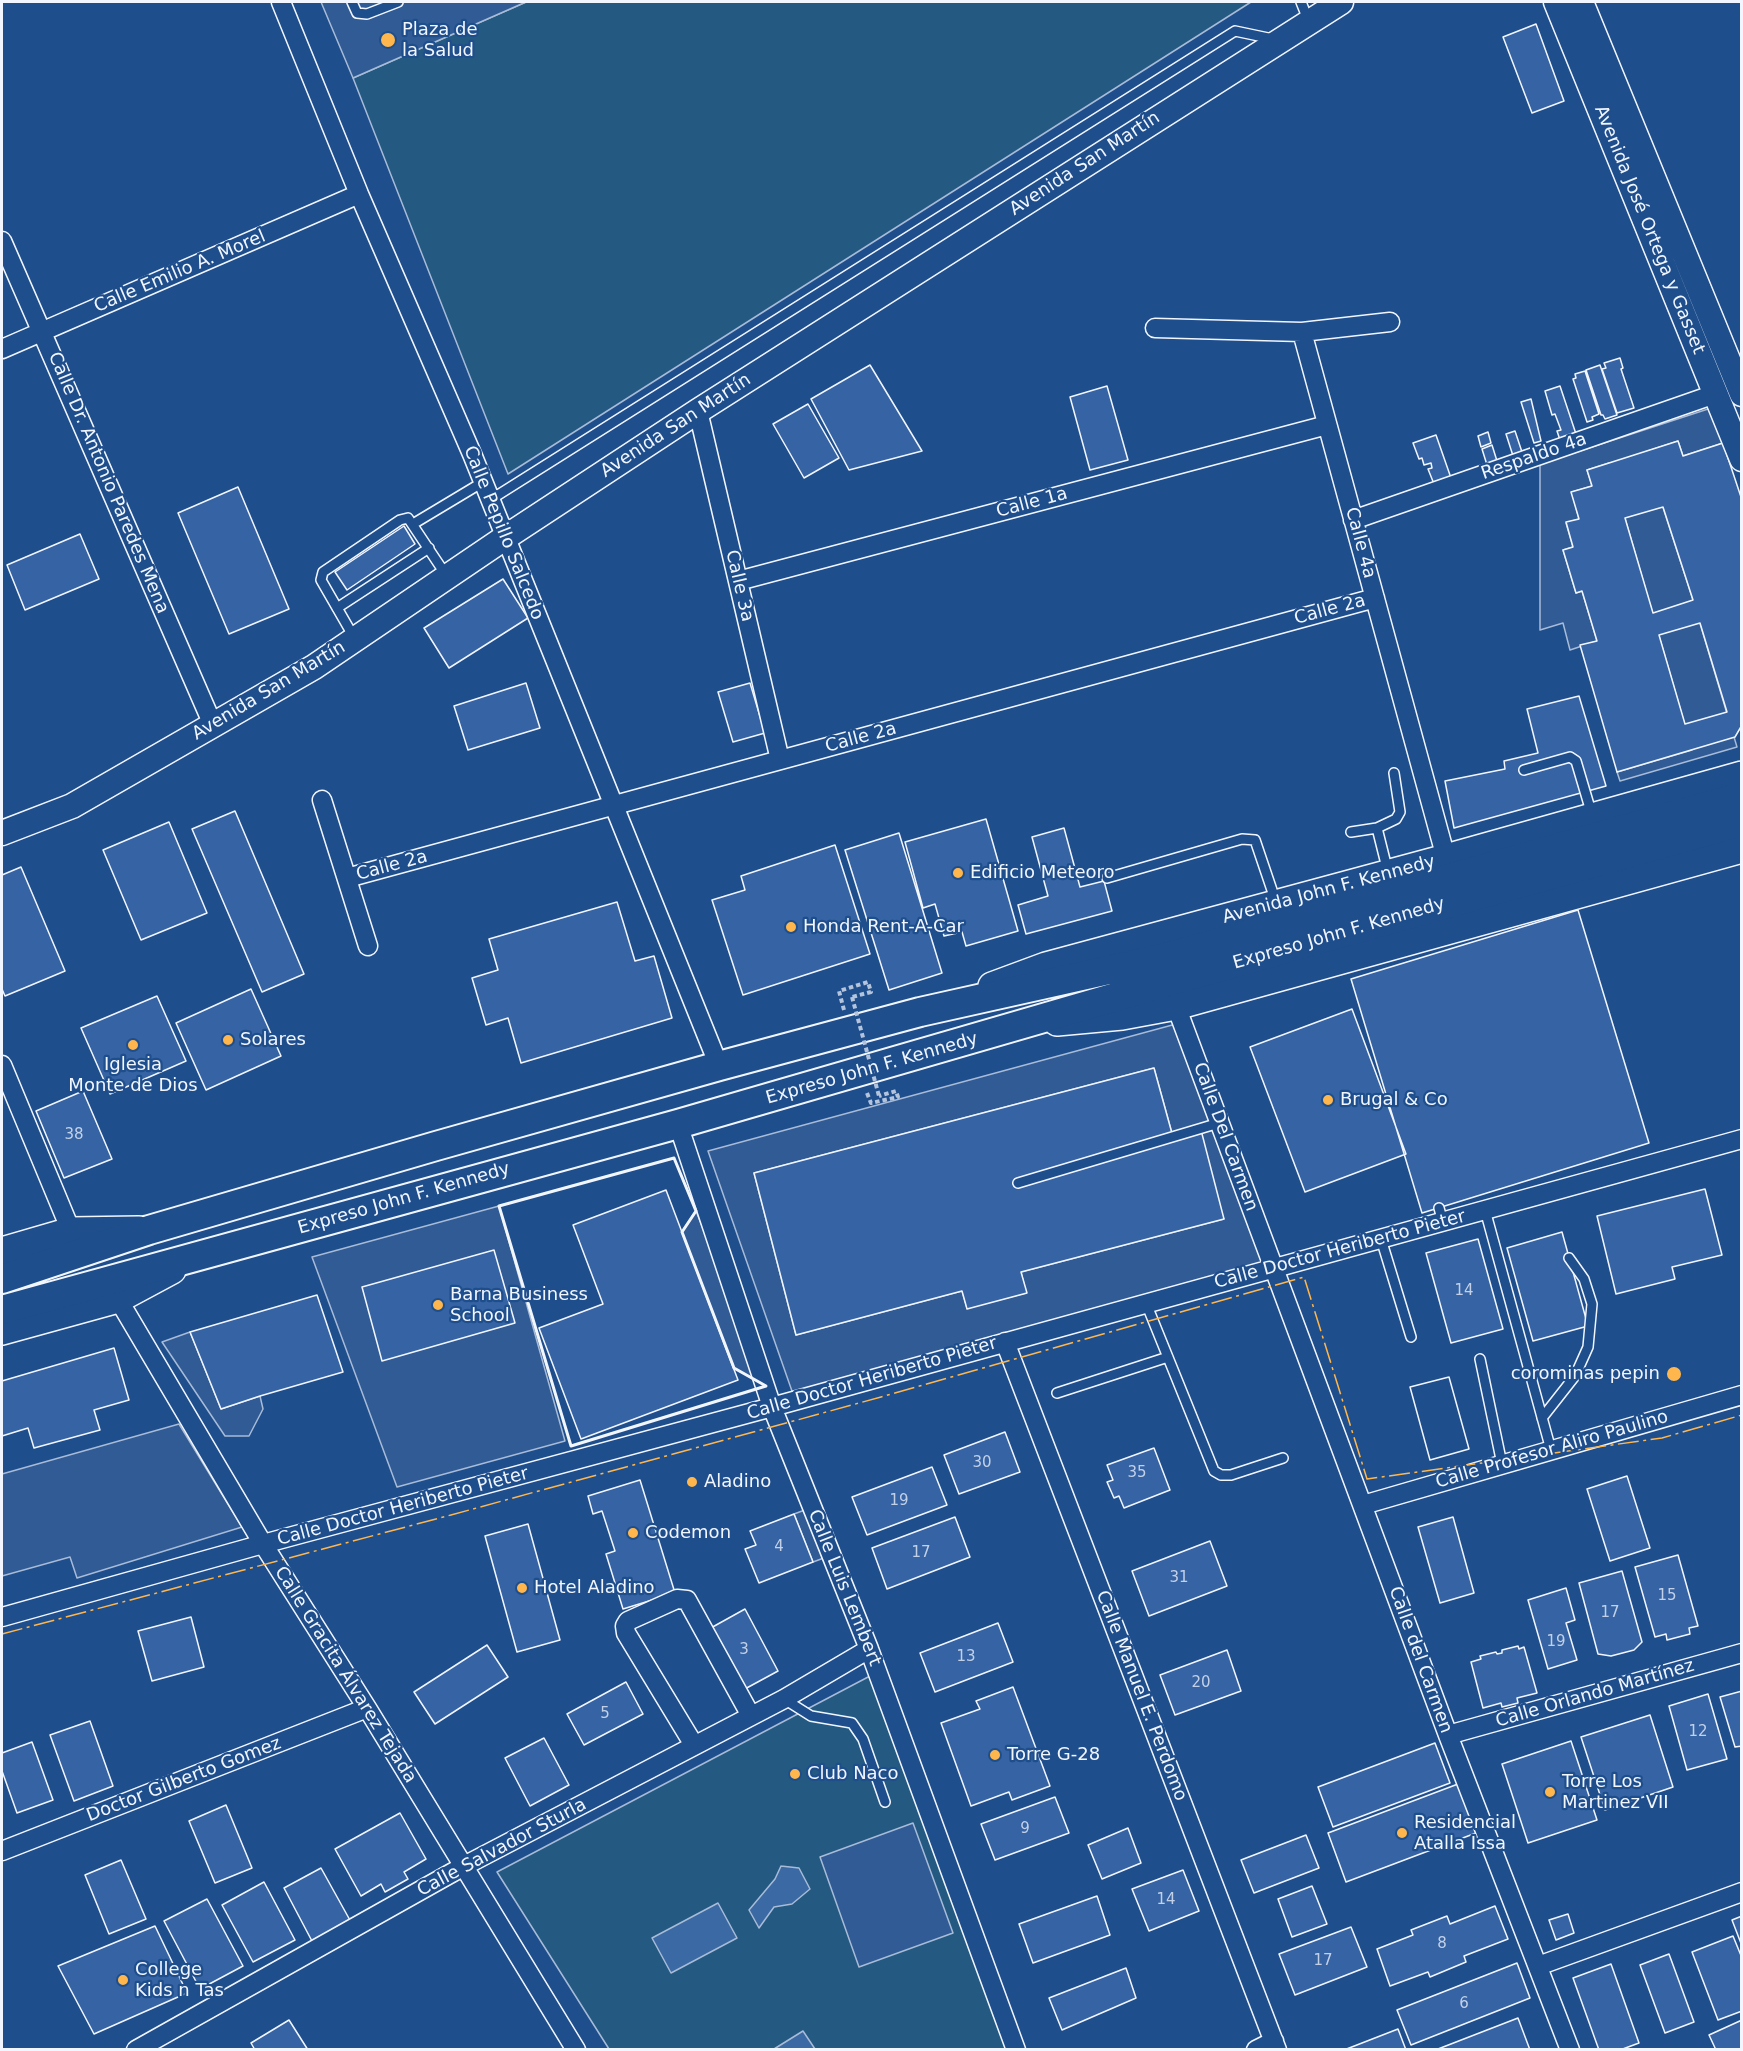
<!DOCTYPE html>
<meta charset="utf-8">
<style>
body{margin:0}
#map{position:relative;width:1743px;height:2051px;overflow:hidden;background:#1f4e8c;font-family:"DejaVu Sans",sans-serif}
canvas{display:block}
.frame{position:absolute;inset:0;border:3px solid #f2f6ff;pointer-events:none}
</style>
<div id="map">
<canvas width="1743" height="2051"></canvas>
<div class="frame"></div>
</div>
<script>
const ctx = document.querySelector('canvas').getContext('2d');
ctx.lineJoin = 'round';
function fill(path, color) { ctx.fillStyle = color; ctx.fill(path, 'evenodd'); }
const shape = rows => new Path2D(rows.map(r => 'M' + r).join(''));
function trace(path, color, width, dash) { ctx.strokeStyle = color; ctx.lineWidth = width; ctx.lineCap = dash ? 'butt' : 'round'; ctx.setLineDash(dash || []); ctx.stroke(path); }
function drawText(font, color, halo, rows, align = 'center') {
  ctx.font = font + ' "DejaVu Sans",sans-serif'; ctx.lineWidth = 4.5; ctx.setLineDash([]); ctx.textBaseline = 'middle'; ctx.strokeStyle = halo; ctx.fillStyle = color; for (const [text, x, y, turn = 0] of rows) {
    ctx.save(); ctx.translate(x, y); ctx.rotate((+turn || 0) * Math.PI / 180); ctx.textAlign = isNaN(turn) ? turn : align; if (halo) ctx.strokeText(text, 0, 0); ctx.fillText(text, 0, 0); ctx.restore();
  }
}
const green = shape([
 [526,2,1251,2,508,474,353,78,526,2],
 [870,1676,1009,2049,609,2049,497,1872,870,1676]
]);
fill(green, '#245a82');
trace(green, '#a8bbd7', 1.5);
const parking = shape([
 [321,2,526,2,353,78,321,2],
 [1711,408,1723,443,1683,456,1678,441,1645,452,1693,600,1737,747,1620,781,1617,772,1692,750,1609,463,1587,470,1592,486,1572,492,1579,519,1566,523,1573,547,1563,550,1576,593,1582,591,1597,641,1570,650,1563,623,1540,630,1540,464,1711,408],
 [1176,1024,1267,1262,793,1394,708,1151,1176,1024],
 [1154,1068,1173,1137,1224,1219,1021,1272,1026,1293,967,1308,962,1291,796,1335,754,1173,1154,1068],
 [499,1206,565,1441,397,1487,312,1257,499,1206],
 [696,1211,766,1386,734,1368,682,1232,696,1211],
 [190,1332,221,1409,260,1396,263,1409,249,1436,225,1436,162,1342,190,1332],
 [179,1424,242,1527,77,1578,70,1557,2,1576,2,1474,179,1424],
 [813,1507,832,1555,813,1562,794,1514,813,1507],
 [913,1823,953,1933,859,1967,820,1857,913,1823]
]);
fill(parking, '#305b95');
trace(parking, '#a8bbd7', 1.5);
const water = shape([
 [781,1866,799,1868,810,1889,792,1904,774,1907,759,1928,749,1910,775,1879,781,1866],
 [718,1903,737,1938,671,1973,652,1938,718,1903],
 [803,2031,815,2049,774,2049,803,2031]
]);
fill(water, '#3b69a3');
trace(water, '#a8bbd7', 1.5);
const building = shape([
 [1536,24,1564,101,1532,113,1503,37,1536,24],
 [1620,358,1623,368,1621,369,1634,408,1617,413,1602,369,1606,368,1604,363,1620,358],
 [870,365,922,451,849,470,811,399,870,365],
 [1600,365,1617,415,1605,419,1603,415,1601,415,1586,370,1600,365],
 [1585,371,1599,414,1592,417,1593,420,1587,422,1573,379,1576,378,1575,374,1585,371],
 [1107,386,1128,460,1090,470,1070,397,1107,386],
 [1560,386,1578,440,1562,446,1557,431,1561,430,1555,414,1552,415,1545,391,1560,386],
 [1531,399,1541,441,1534,443,1521,402,1531,399],
 [808,404,839,458,804,478,773,424,808,404],
 [1515,431,1524,458,1515,462,1506,434,1515,431],
 [1488,432,1491,443,1481,447,1478,436,1488,432],
 [1436,435,1451,478,1434,484,1428,469,1432,468,1431,463,1424,465,1422,458,1419,459,1413,443,1436,435],
 [1678,441,1683,456,1723,443,1742,500,1742,725,1735,737,1617,772,1580,645,1597,641,1582,591,1576,593,1563,550,1573,547,1566,522,1579,519,1571,492,1592,486,1587,470,1678,441],
 [1663,507,1693,600,1653,613,1625,518,1663,507],
 [1700,623,1727,712,1685,724,1659,635,1700,623],
 [1492,445,1497,461,1487,465,1482,449,1492,445],
 [238,487,289,609,229,634,178,513,238,487],
 [404,526,415,544,347,590,335,572,404,526],
 [80,534,99,579,25,610,7,565,80,534],
 [503,579,528,618,449,668,424,628,503,579],
 [526,683,540,728,468,750,454,706,526,683],
 [750,683,765,733,733,742,718,692,750,683],
 [1579,696,1606,786,1454,828,1445,781,1505,769,1504,761,1538,753,1527,709,1579,696],
 [235,811,304,974,262,992,192,829,235,811],
 [986,819,1018,931,966,946,962,932,944,936,935,904,923,908,905,842,986,819],
 [169,822,207,913,141,940,103,850,169,822],
 [1064,828,1080,887,1104,881,1112,911,1026,934,1018,905,1048,896,1032,837,1064,828],
 [899,833,942,973,889,990,845,850,899,833],
 [835,845,870,954,743,995,712,900,745,890,741,876,835,845],
 [21,867,65,971,5,996,2,989,2,875,21,867],
 [617,902,635,961,654,956,672,1018,521,1063,508,1018,486,1025,472,978,498,970,489,939,617,902],
 [1578,910,1649,1143,1422,1213,1351,979,1578,910],
 [251,989,281,1056,206,1090,176,1023,251,989],
 [157,996,186,1061,110,1094,81,1028,157,996],
 [1352,1009,1406,1154,1305,1192,1250,1047,1352,1009],
 [1154,1068,1173,1137,1201,1130,1224,1219,1021,1272,1027,1293,967,1309,962,1291,796,1335,754,1173,1154,1068],
 [83,1091,112,1159,64,1178,36,1111,83,1091],
 [1705,1189,1722,1255,1672,1267,1675,1279,1616,1294,1597,1216,1705,1189],
 [666,1190,738,1380,581,1439,539,1328,603,1304,573,1225,666,1190],
 [1562,1232,1588,1326,1533,1341,1507,1248,1562,1232],
 [1478,1239,1503,1329,1451,1343,1426,1253,1478,1239],
 [494,1250,515,1323,382,1361,362,1287,494,1250],
 [317,1295,343,1372,260,1396,221,1409,190,1332,317,1295],
 [114,1348,129,1400,94,1410,100,1430,34,1448,28,1428,2,1436,2,1381,114,1348],
 [1449,1377,1469,1449,1430,1460,1410,1387,1449,1377],
 [1449,1377,1469,1449,1430,1460,1410,1387,1449,1377],
 [1005,1432,1020,1472,959,1494,944,1455,1005,1432],
 [1154,1448,1170,1490,1124,1508,1119,1496,1114,1498,1107,1482,1113,1480,1107,1465,1154,1448],
 [932,1467,947,1505,867,1535,852,1497,932,1467],
 [1627,1476,1650,1548,1610,1561,1587,1489,1627,1476],
 [640,1480,675,1593,623,1609,606,1554,615,1551,602,1511,593,1514,588,1496,640,1480],
 [794,1514,813,1562,759,1583,745,1549,756,1545,750,1531,794,1514],
 [955,1517,970,1557,887,1589,872,1548,955,1517],
 [1453,1517,1474,1593,1440,1603,1418,1527,1453,1517],
 [528,1524,560,1640,517,1652,485,1536,528,1524],
 [1210,1541,1227,1586,1149,1616,1132,1571,1210,1541],
 [1678,1555,1698,1626,1689,1628,1690,1634,1667,1640,1666,1634,1655,1637,1635,1567,1678,1555],
 [1622,1571,1642,1642,1634,1650,1611,1656,1598,1654,1579,1583,1622,1571],
 [1566,1588,1575,1620,1566,1623,1577,1660,1548,1669,1528,1600,1566,1588],
 [745,1609,778,1671,743,1690,709,1629,745,1609],
 [191,1617,204,1667,152,1681,138,1631,191,1617],
 [998,1623,1013,1662,935,1692,920,1653,998,1623],
 [487,1645,508,1677,435,1724,414,1692,487,1645],
 [1518,1646,1519,1649,1524,1647,1537,1693,1517,1698,1518,1703,1502,1707,1501,1703,1483,1708,1471,1662,1481,1659,1480,1656,1496,1652,1497,1654,1502,1653,1502,1650,1518,1646],
 [1227,1650,1241,1691,1175,1715,1160,1675,1227,1650],
 [626,1682,643,1714,584,1745,567,1714,626,1682],
 [1013,1687,1050,1786,1012,1800,1009,1792,971,1806,941,1723,980,1709,976,1701,1013,1687],
 [1742,1691,1742,1746,1735,1747,1720,1697,1742,1691],
 [1708,1694,1727,1759,1687,1770,1669,1706,1708,1694],
 [1650,1715,1673,1787,1605,1810,1581,1737,1650,1715],
 [90,1721,113,1786,74,1801,50,1735,90,1721],
 [544,1738,569,1785,530,1806,505,1758,544,1738],
 [1571,1741,1597,1820,1528,1843,1502,1764,1571,1741],
 [32,1742,53,1800,17,1813,2,1771,2,1753,32,1742],
 [1435,1743,1450,1783,1333,1827,1318,1787,1435,1743],
 [1458,1784,1476,1833,1346,1882,1328,1833,1458,1784],
 [1055,1797,1069,1833,995,1860,981,1824,1055,1797],
 [226,1805,252,1868,215,1883,189,1821,226,1805],
 [400,1813,426,1859,404,1872,408,1879,385,1892,381,1884,361,1896,335,1849,400,1813],
 [1128,1828,1141,1863,1102,1879,1088,1845,1128,1828],
 [1306,1835,1319,1868,1254,1893,1241,1860,1306,1835],
 [121,1860,146,1919,109,1934,85,1875,121,1860],
 [321,1868,351,1922,313,1943,284,1888,321,1868],
 [1183,1870,1199,1911,1149,1931,1132,1889,1183,1870],
 [264,1882,295,1940,253,1962,222,1905,264,1882],
 [1312,1886,1327,1924,1292,1937,1278,1899,1312,1886],
 [1097,1896,1110,1935,1033,1963,1019,1924,1097,1896],
 [207,1899,243,1966,200,1989,164,1921,207,1899],
 [1495,1906,1508,1939,1464,1956,1466,1962,1430,1977,1428,1972,1390,1986,1377,1949,1413,1935,1411,1930,1447,1916,1450,1924,1495,1906],
 [1568,1914,1574,1933,1556,1940,1549,1920,1568,1914],
 [1742,1916,1742,1946,1732,1920,1742,1916],
 [155,1926,187,1993,94,2034,58,1966,155,1926],
 [1351,1927,1367,1967,1295,1995,1279,1954,1351,1927],
 [1733,1936,1742,1958,1742,2011,1718,2020,1692,1952,1733,1936],
 [1669,1954,1694,2022,1665,2033,1640,1965,1669,1954],
 [1517,1963,1530,1998,1411,2045,1397,2010,1517,1963],
 [1611,1964,1639,2043,1620,2050,1599,2050,1573,1978,1611,1964],
 [1126,1968,1136,1998,1062,2030,1049,1998,1126,1968],
 [1518,2018,1530,2050,1439,2050,1438,2049,1518,2018],
 [289,2020,308,2050,255,2050,251,2043,289,2020],
 [1742,2020,1742,2050,1716,2050,1709,2035,1742,2020],
 [1398,2029,1406,2050,1344,2050,1398,2029]
]);
fill(building, '#3563a3');
trace(building, '#f2f6ff', 1.5);
const service = shape([
 [352,2,357,13,367,14,398,2],
 [1301,2,1309,22],
 [490,500,1235,31,1273,39],
 [413,524,483,482],
 [337,608,429,548],
 [355,639,321,580,323,572,400,520,408,518,446,575],
 [1524,770,1570,757,1576,761,1592,815],
 [1377,828,1388,872],
 [1351,832,1377,828,1396,819,1400,812,1394,773],
 [1107,878,1242,839,1255,840,1276,902],
 [1018,1183,1219,1123],
 [1439,1208,1443,1222],
 [1485,1210,1551,1450],
 [1381,1239,1411,1337],
 [1146,1303,1214,1471,1221,1475,1231,1475,1283,1458],
 [1480,1359,1502,1464],
 [1057,1393,1168,1357],
 [1542,1418,1575,1376,1588,1347,1592,1304,1584,1279,1569,1258],
 [784,1699,811,1716,852,1723,863,1739,885,1802]
]);
const minor = shape([
 [281,2,359,194,472,454,719,1066],
 [2,241,213,725],
 [1155,328,1302,332,1390,322],
 [1302,332,1446,858],
 [2,349,359,194],
 [698,411,780,760],
 [1353,520,1715,394],
 [738,581,1327,425],
 [322,800,368,946],
 [347,878,1375,598],
 [1176,1006,1448,1735,1570,2050],
 [2,1065,71,1231],
 [678,1124,772,1407,869,1649,1016,2050],
 [118,1299,263,1544,367,1708,576,2050],
 [1005,1342,1277,2050],
 [1363,1505,1742,1395],
 [2,1617,263,1544,772,1407,1742,1139],
 [1448,1735,1742,1653],
 [694,1745,626,1633,625,1626,628,1621,677,1599,687,1600,751,1716],
 [2,1851,367,1708],
 [1538,1966,1742,1892],
 [136,2050,464,1866,784,1699,869,1649],
 [1256,2050,1274,2041]
]);
const secondary = shape([
 [1556,2,1742,459],
 [1581,2,1742,394],
 [2,833,72,806,314,667,506,537,698,411,1341,2]
]);
const primary = shape([
 [992,986,1046,966,1446,858,1742,775],
 [1057,1022,1122,1016,1176,1006,1742,849],
 [2,1251,71,1231,139,1230],
 [2,1331,118,1299,172,1270]
]);
const trunk = shape([
 [2,1279,149,1230,436,1146,719,1066,920,1012,1162,958,1742,796],
 [2,1310,678,1124,1171,981,1742,822]
]);
trace(service, '#f2f6ff', 12);
trace(minor, '#f2f6ff', 21);
trace(secondary, '#f2f6ff', 27);
trace(primary, '#f2f6ff', 30);
trace(trunk, '#f2f6ff', 32);
trace(shape([
 [844,1010,839,991,868,982,871,992,852,997],
 [867,1093,871,1103,898,1097,896,1091,879,1096]
]), '#b3c4dc', 4, [4.5, 3]);
trace(service, '#1f4e8c', 9);
trace(minor, '#1f4e8c', 18);
trace(secondary, '#1f4e8c', 24);
trace(primary, '#1f4e8c', 27);
trace(trunk, '#1f4e8c', 28);
trace(shape([
 [852,997,879,1096]
]), '#b3c4dc', 4, [4.5, 3]);
trace(shape([
 [674,1158,696,1211,682,1232,734,1368,766,1386,571,1446,499,1206,674,1158]
]), '#f2f6ff', 3);
trace(shape([
 [2,1634,451,1515,881,1397,1304,1277,1367,1479,1662,1438,1742,1415]
]), '#ffb74d', 1.5, [21, 4.5, 3, 4.5]);
for (const [x, y, r, color] of [
 [388,40,8,"#ffb74d"],
 [958,873,6,"#ffb74d"],
 [791,927,6,"#ffb74d"],
 [228,1040,6,"#ffb74d"],
 [133,1045,6,"#ffb74d"],
 [1328,1100,6,"#ffb74d"],
 [438,1305,6,"#ffb74d"],
 [1674,1374,8,"#ffb74d"],
 [692,1482,6,"#ffb74d"],
 [633,1533,6,"#ffb74d"],
 [522,1588,6,"#ffb74d"],
 [995,1755,6,"#ffb74d"],
 [795,1774,6,"#ffb74d"],
 [1550,1792,6,"#ffb74d"],
 [1402,1833,6,"#ffb74d"],
 [123,1980,6,"#ffb74d"]
]) { const dot = new Path2D(); dot.arc(x, y, r, 0, 2 * Math.PI); ctx.fillStyle = color; ctx.fill(dot); trace(dot, '#1f4e8c', 2); }
drawText('15px', '#c3d1e8', null, [
 ["38",74,1135],
 ["14",1464,1291],
 ["30",982,1463],
 ["35",1137,1473],
 ["19",899,1501],
 ["4",779,1547],
 ["17",921,1553],
 ["31",1179,1578],
 ["15",1667,1596],
 ["17",1610,1613],
 ["19",1556,1642],
 ["3",744,1650],
 ["13",966,1657],
 ["20",1201,1683],
 ["5",605,1714],
 ["12",1698,1732],
 ["9",1025,1829],
 ["14",1166,1900],
 ["8",1442,1944],
 ["17",1323,1961],
 ["6",1464,2004]
]);
drawText('18px', '#f2f6ff', '#1f4e8c', [
 ["Plaza de",402,30],
 ["la Salud",402,51],
 ["Edificio Meteoro",970,873],
 ["Honda Rent-A-Car",803,927],
 ["Solares",240,1040],
 ["Iglesia",133,1065,"center"],
 ["Monte de Dios",133,1086,"center"],
 ["Brugal & Co",1340,1100],
 ["Barna Business",450,1295],
 ["School",450,1316],
 ["corominas pepin",1660,1374,"right"],
 ["Aladino",704,1482],
 ["Codemon",645,1533],
 ["Hotel Aladino",534,1588],
 ["Torre G-28",1007,1755],
 ["Club Naco",807,1774],
 ["Torre Los",1562,1782],
 ["Martinez VII",1562,1803],
 ["Residencial",1414,1823],
 ["Atalla Issa",1414,1844],
 ["College",135,1970],
 ["Kids n Tas",135,1991]
], 'left');
drawText('18px', '#f2f6ff', '#1f4e8c', [
 ["Avenida San Martín",1085,164,-33],
 ["Avenida José Ortega y Gasset",1649,230,68],
 ["Calle Emilio A. Morel",180,272,-23],
 ["Avenida San Martín",676,426,-33],
 ["Respaldo 4a",1534,457,-19],
 ["Calle Dr. Antonio Paredes Mena",108,483,67],
 ["Calle 1a",1032,503,-15],
 ["Calle Pepillo Salcedo",503,533,68],
 ["Calle 4a",1360,543,75],
 ["Calle 3a",739,586,77],
 ["Calle 2a",1330,610,-15],
 ["Avenida San Martín",269,691,-31],
 ["Calle 2a",861,738,-15],
 ["Calle 2a",392,866,-15],
 ["Avenida John F. Kennedy",1329,890,-15],
 ["Expreso John F. Kennedy",1339,934,-16],
 ["Expreso John F. Kennedy",872,1069,-16],
 ["Calle Del Carmen",1225,1137,70],
 ["Expreso John F. Kennedy",404,1199,-16],
 ["Calle Doctor Heriberto Pieter",1340,1250,-15],
 ["Calle Doctor Heriberto Pieter",872,1379,-16],
 ["Calle Profesor Aliro Paulino",1552,1450,-16],
 ["Calle Doctor Heriberto Pieter",403,1507,-15],
 ["Calle Luis Lembert",844,1588,68],
 ["Calle del Carmen",1420,1660,70],
 ["Calle Gracita Álvarez Tejada",345,1675,58],
 ["Calle Orlando Martínez",1595,1694,-16],
 ["Calle Manuel E. Perdomo",1141,1696,69],
 ["Doctor Gilberto Gomez",184,1780,-21],
 ["Calle Salvador Sturla",502,1848,-28]
]);
</script>
